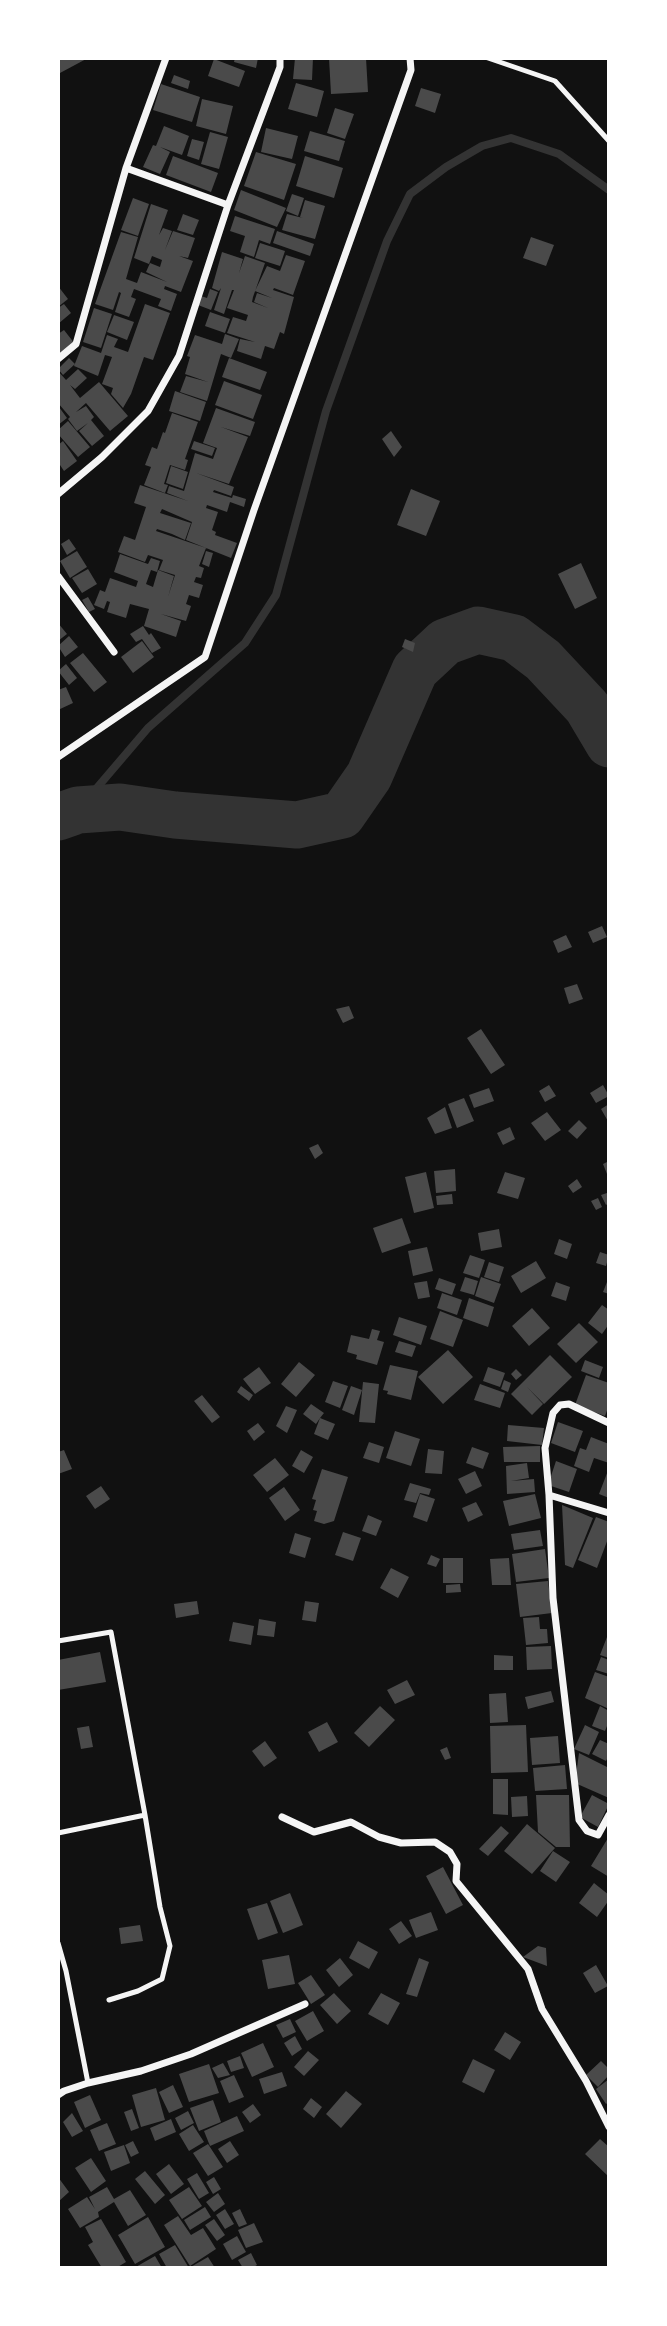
<!DOCTYPE html>
<style>
body{margin:0}
#map{position:relative;width:667px;height:2326px;overflow:hidden;background:#111;font-family:Arial,sans-serif}
canvas{display:block}
.frame{position:absolute;inset:0;border:60px solid #fff;pointer-events:none}
</style>
<div id="map">
<canvas width="667" height="2326"></canvas>
<div class="frame"></div>
</div>
<script>
const ctx = document.querySelector('canvas').getContext('2d');
ctx.lineJoin = 'round';
const shape = rows => new Path2D(rows.map(r => 'M' + r).join(''));
function trace(path, color, width, dash) { ctx.strokeStyle = color; ctx.lineWidth = width; ctx.lineCap = dash ? 'butt' : 'round'; ctx.setLineDash(dash || []); ctx.stroke(path); }
function fill(path, color) { ctx.fillStyle = color; ctx.fill(path, 'evenodd'); }
trace(shape([
 [78,810,148,728,245,643,276,595,326,411,387,241,410,194,446,167,482,146,511,138,559,154,609,190]
]), '#333', 8);
trace(shape([
 [58,817,78,810,120,807,175,815,297,825,342,815,369,776,415,670,445,642,478,630,514,638,543,660,587,707,609,744]
]), '#333', 47);
fill(shape([
 [58,58,88,58,60,73],
 [235,58,258,58,256,68,234,62],
 [295,58,313,58,312,80,293,79],
 [329,58,366,58,368,92,331,94],
 [214,59,245,71,239,87,208,76],
 [174,75,190,81,188,89,171,83],
 [296,83,324,91,317,117,288,109],
 [161,84,200,97,192,122,153,110],
 [421,88,441,94,435,113,415,106],
 [202,99,233,106,226,134,196,126],
 [335,108,354,114,345,139,327,133],
 [164,126,189,136,182,155,160,147,170,152,160,174,143,167,153,145,156,146],
 [266,128,298,136,292,159,261,152],
 [310,131,345,141,339,161,304,151],
 [210,132,228,137,219,169,201,164],
 [192,139,204,142,199,160,187,156],
 [256,152,296,164,284,200,244,186],
 [173,156,218,173,211,192,166,175],
 [305,156,343,168,334,198,296,186],
 [241,190,286,208,277,227,234,210],
 [292,194,304,198,298,216,286,211],
 [133,198,149,204,138,236,121,230],
 [305,200,325,206,315,239,282,230,287,214,303,218,300,217],
 [151,204,168,210,159,235,163,228,172,231,165,250,173,231,195,238,188,258,179,256,193,261,181,292,165,286,164,289,177,294,171,311,158,306,161,299,134,289,131,297,136,299,129,317,115,312,121,293,119,292,113,310,95,304,121,232,138,237,126,279,137,283,141,272,167,282,146,272,150,263,160,267,162,260,152,256,149,264,134,258],
 [183,214,199,220,193,235,177,230],
 [235,216,275,229,270,244,259,240,254,257,240,252,245,236,230,231],
 [277,231,314,244,310,256,273,243],
 [531,237,554,245,546,266,523,258],
 [260,243,285,251,280,266,255,258],
 [222,252,243,259,239,273,245,256,265,263,253,297,252,302,268,308,254,302,257,293,272,298,255,291,267,266,280,271,286,255,305,261,293,295,274,288,273,290,294,297,284,334,280,332,274,349,265,346,261,359,237,351,240,339,255,342,227,333,233,317,246,321,248,315,227,308,234,290,232,290,224,314,214,310,221,288,219,291,212,288],
 [58,286,68,299,58,307],
 [210,289,218,292,211,310,198,305,201,296,207,298],
 [64,304,71,313,58,324,58,308],
 [145,304,170,313,153,360,144,357,131,394,123,408,111,394,113,388,102,384,112,357,105,355,98,376,74,366,82,346,101,353,107,335,118,339,114,347,128,352],
 [94,308,112,314,101,348,83,342],
 [210,312,230,319,225,333,205,326],
 [114,315,134,322,127,340,107,332],
 [64,330,75,344,58,358,58,334],
 [225,334,239,339,231,358,221,354,207,401,180,392,186,376,208,382,185,374,190,357,187,356,195,335,222,344],
 [69,358,75,364,63,375,58,369],
 [229,358,267,372,260,390,222,377],
 [78,369,87,378,75,389,70,385,80,398,99,382,128,416,110,431,86,403,76,412,86,406,94,417,91,420,104,436,92,446,79,431,88,423,77,431,68,419,70,417,58,403,58,371,66,380],
 [224,381,262,395,253,419,215,405],
 [175,391,206,402,200,421,169,411],
 [59,407,67,418,58,425,58,409],
 [216,408,255,422,250,436,221,427,248,437,229,484,196,473,234,487,231,496,214,490,213,492,232,498,233,495,246,499,244,507,230,502,227,512,207,505,206,508,218,512,212,530,216,532,215,535,237,543,231,558,186,540,192,522,162,509,160,513,191,523,185,540,172,534,157,529,156,531,206,548,199,566,204,568,201,578,196,577,194,582,203,585,199,598,189,595,186,604,191,606,186,621,161,614,181,621,176,637,144,626,149,609,130,604,126,618,107,612,110,602,107,601,104,609,94,605,100,590,105,592,110,578,136,587,138,581,114,572,120,554,148,564,151,558,160,561,157,572,151,570,146,584,153,587,158,570,174,576,168,597,175,575,159,570,163,560,148,555,145,562,118,552,124,536,135,540,146,507,134,503,140,485,188,501,167,493,169,486,184,491,195,453,213,459,217,448,203,443],
 [172,413,198,422,185,459,188,460,185,470,170,465,164,484,168,485,165,493,144,485,151,467,145,465,152,447,157,449,163,432,165,433],
 [68,421,90,447,78,457,58,434,58,430],
 [391,431,402,447,394,457,382,439],
 [63,441,77,461,64,471,58,462,58,445],
 [194,441,215,448,212,456,191,449],
 [171,466,188,472,183,489,166,483],
 [411,489,440,501,426,536,397,525],
 [69,539,76,549,67,555,61,544],
 [77,551,87,567,70,578,60,561],
 [206,551,213,553,209,567,202,564],
 [581,563,597,598,575,609,558,574],
 [88,569,97,584,82,593,72,578],
 [88,597,95,609,89,612,82,600],
 [58,623,67,634,58,641],
 [143,626,149,635,151,633,161,648,152,653,142,639,136,642,130,634],
 [69,636,78,647,65,657,58,646],
 [405,639,415,643,413,652,402,647],
 [142,641,154,657,133,673,121,657],
 [83,653,107,682,94,692,70,663],
 [66,664,77,678,69,685,58,671],
 [66,687,73,703,58,710,58,690],
 [602,926,607,937,593,943,588,932],
 [566,935,572,947,558,953,553,941],
 [577,984,583,999,569,1004,564,988],
 [349,1006,354,1018,343,1023,336,1009],
 [481,1029,505,1065,491,1074,467,1038],
 [549,1085,556,1096,545,1102,539,1091],
 [603,1085,609,1096,596,1103,590,1093],
 [489,1088,494,1101,474,1108,469,1095],
 [464,1098,474,1121,457,1128,448,1104],
 [609,1104,609,1123,601,1109],
 [445,1107,452,1128,435,1134,427,1118],
 [547,1112,561,1130,545,1141,531,1123],
 [579,1120,587,1128,577,1139,568,1131],
 [510,1127,515,1139,503,1145,497,1133],
 [318,1144,323,1153,315,1159,309,1148],
 [609,1161,609,1179,603,1164],
 [455,1169,456,1191,436,1193,434,1171],
 [426,1172,434,1208,414,1213,405,1177],
 [505,1172,525,1178,518,1199,497,1193],
 [577,1179,582,1187,573,1193,568,1186],
 [607,1193,609,1203,606,1205,601,1195],
 [452,1194,453,1204,437,1205,436,1196],
 [598,1198,602,1207,596,1210,591,1201],
 [402,1218,411,1243,382,1253,373,1228],
 [499,1229,502,1247,481,1251,478,1233],
 [559,1239,572,1244,567,1259,554,1254],
 [427,1247,433,1271,413,1276,408,1251],
 [600,1252,609,1255,606,1266,596,1263],
 [470,1255,485,1260,479,1278,463,1273],
 [536,1261,546,1278,521,1293,511,1276],
 [489,1262,504,1267,499,1282,484,1277],
 [465,1277,478,1281,474,1295,460,1291],
 [481,1277,501,1284,494,1303,475,1296],
 [609,1277,609,1294,603,1292],
 [439,1278,456,1284,452,1295,435,1289],
 [427,1281,430,1297,418,1299,414,1283],
 [556,1282,570,1287,566,1301,551,1296],
 [442,1293,462,1300,457,1315,437,1308],
 [469,1298,494,1307,488,1327,463,1318],
 [602,1305,609,1310,609,1324,602,1334,588,1323],
 [532,1308,550,1328,529,1346,512,1326],
 [440,1311,463,1320,453,1347,430,1339],
 [399,1317,427,1326,421,1345,393,1335],
 [579,1323,598,1342,576,1363,557,1344],
 [372,1329,380,1331,377,1340,384,1342,377,1365,356,1359,357,1355,347,1352,351,1335,369,1339],
 [399,1341,416,1346,412,1357,395,1352],
 [448,1350,473,1377,443,1404,418,1377],
 [550,1355,572,1377,544,1404,527,1387,543,1404,532,1415,511,1394],
 [585,1360,603,1367,599,1378,581,1371],
 [299,1362,315,1375,296,1397,281,1384],
 [390,1365,418,1371,411,1400,387,1394,388,1391,383,1390],
 [259,1367,271,1383,255,1394,243,1379],
 [488,1367,505,1373,500,1387,483,1381],
 [516,1369,522,1375,516,1380,511,1374],
 [586,1375,609,1383,609,1405,605,1416,575,1405],
 [504,1380,511,1383,508,1392,501,1389],
 [333,1381,348,1386,340,1408,325,1402],
 [363,1382,379,1384,375,1423,359,1422],
 [480,1384,505,1393,500,1408,474,1400],
 [241,1386,253,1395,249,1401,237,1392],
 [351,1386,362,1390,354,1415,342,1410],
 [202,1395,220,1417,212,1423,194,1401],
 [311,1404,324,1413,320,1418,335,1424,328,1440,314,1434,320,1418,316,1424,303,1414],
 [286,1406,297,1410,287,1433,276,1426],
 [558,1422,583,1431,575,1452,551,1443],
 [258,1423,265,1432,254,1441,247,1431],
 [508,1425,544,1428,542,1445,507,1441],
 [395,1431,420,1439,411,1466,386,1458],
 [591,1437,609,1444,609,1463,594,1458,589,1472,574,1466,580,1448,586,1450],
 [369,1442,384,1447,379,1463,363,1458],
 [540,1446,540,1462,504,1462,503,1447],
 [472,1447,489,1453,483,1469,466,1463],
 [428,1449,444,1451,442,1474,425,1473],
 [64,1450,72,1469,58,1474,58,1452],
 [301,1450,313,1457,304,1473,292,1466],
 [275,1458,289,1475,267,1492,253,1475],
 [556,1461,577,1469,569,1492,548,1485],
 [527,1463,529,1478,511,1481,534,1479,535,1492,507,1494,506,1466],
 [609,1468,609,1498,599,1494],
 [322,1469,348,1477,334,1521,324,1524,314,1521,317,1511,313,1510,316,1500,312,1499],
 [475,1471,482,1486,466,1494,458,1479],
 [410,1483,431,1489,429,1495,420,1493,416,1503,404,1500],
 [101,1486,110,1499,95,1509,86,1496],
 [284,1487,300,1510,285,1521,269,1498],
 [420,1494,435,1499,427,1522,413,1517],
 [535,1494,541,1518,509,1526,503,1501],
 [476,1502,483,1515,468,1522,462,1508],
 [562,1505,593,1518,573,1568,565,1565],
 [368,1515,382,1521,376,1536,362,1531],
 [596,1517,609,1522,609,1536,597,1568,578,1560],
 [540,1530,543,1546,514,1550,511,1534],
 [343,1532,361,1538,353,1561,335,1555],
 [295,1533,311,1538,305,1558,289,1553],
 [545,1549,549,1578,516,1582,512,1554],
 [431,1555,440,1559,436,1567,427,1564],
 [443,1558,463,1558,463,1583,443,1583],
 [509,1558,511,1585,492,1585,490,1559],
 [391,1568,409,1577,398,1598,380,1588],
 [548,1581,552,1613,520,1617,516,1584],
 [460,1584,461,1592,446,1593,446,1585],
 [197,1601,199,1614,176,1618,174,1604],
 [305,1601,319,1603,316,1622,302,1620],
 [539,1617,540,1629,547,1629,548,1643,526,1645,523,1618],
 [259,1619,276,1622,274,1637,257,1635],
 [233,1622,254,1626,251,1645,229,1641],
 [607,1637,609,1638,609,1658,600,1655],
 [551,1646,552,1669,527,1670,526,1647],
 [100,1652,106,1682,58,1690,58,1660],
 [494,1655,513,1656,513,1670,494,1670],
 [601,1657,609,1660,609,1674,596,1670],
 [595,1672,609,1677,609,1709,585,1698],
 [407,1680,415,1695,395,1704,387,1690],
 [551,1691,554,1702,528,1709,525,1697],
 [506,1693,508,1722,490,1723,489,1694],
 [380,1706,395,1720,369,1747,354,1733],
 [600,1706,609,1711,609,1721,605,1731,592,1726],
 [327,1722,338,1742,319,1752,308,1732],
 [526,1725,528,1772,491,1773,490,1726],
 [585,1725,599,1732,589,1755,574,1749],
 [89,1726,93,1747,81,1749,77,1728],
 [558,1736,560,1763,532,1765,530,1738],
 [600,1740,609,1744,609,1755,606,1761,592,1754],
 [265,1741,277,1758,264,1767,252,1751],
 [447,1747,451,1758,445,1760,440,1750],
 [579,1753,609,1768,609,1798,575,1783],
 [565,1765,567,1789,535,1791,533,1768],
 [493,1779,508,1779,508,1815,493,1814],
 [536,1795,569,1795,570,1847,556,1847,538,1832],
 [592,1795,609,1804,598,1827,580,1817],
 [527,1796,528,1816,512,1817,511,1797],
 [527,1824,555,1848,532,1874,504,1851],
 [501,1826,509,1833,488,1856,479,1849],
 [608,1838,609,1839,609,1877,591,1866],
 [553,1851,570,1862,556,1882,540,1871],
 [443,1867,463,1905,446,1914,426,1876],
 [594,1883,609,1895,609,1900,597,1917,579,1903],
 [290,1893,303,1925,283,1933,270,1901],
 [267,1903,278,1933,258,1940,247,1909],
 [431,1912,438,1930,416,1938,409,1920],
 [401,1921,412,1936,399,1944,389,1929],
 [140,1925,143,1941,121,1944,119,1928],
 [358,1941,378,1952,369,1969,349,1958],
 [538,1946,546,1948,547,1966,523,1957],
 [289,1955,295,1984,268,1989,262,1960],
 [340,1958,353,1975,339,1987,326,1970],
 [419,1958,429,1962,417,1997,406,1994],
 [596,1965,608,1986,595,1993,583,1973],
 [311,1975,325,1995,311,2004,298,1983],
 [334,1993,351,2011,337,2024,320,2005],
 [381,1993,400,2003,388,2025,368,2014],
 [313,2011,324,2031,307,2041,295,2021],
 [290,2019,296,2032,283,2038,276,2025],
 [505,2032,521,2042,510,2060,494,2050],
 [295,2036,302,2049,292,2056,284,2043],
 [263,2043,274,2067,252,2077,241,2053],
 [308,2051,319,2060,304,2076,294,2067],
 [240,2056,244,2068,231,2072,227,2061],
 [473,2059,495,2070,484,2093,462,2082],
 [601,2061,609,2069,609,2075,598,2087,586,2075],
 [223,2063,230,2075,218,2078,212,2068],
 [209,2064,219,2093,189,2102,179,2074],
 [282,2072,287,2086,264,2094,259,2079],
 [234,2075,244,2097,229,2103,220,2081],
 [609,2079,609,2102,606,2104,596,2089],
 [173,2085,183,2107,169,2113,159,2092],
 [156,2088,165,2120,141,2127,132,2095],
 [346,2091,362,2104,341,2128,326,2114],
 [90,2095,101,2120,85,2128,74,2102],
 [311,2098,322,2107,314,2118,303,2109],
 [213,2100,221,2122,199,2131,190,2108],
 [253,2104,261,2115,250,2123,242,2112],
 [132,2109,139,2128,131,2131,124,2112],
 [188,2111,194,2123,181,2130,175,2118],
 [72,2113,83,2131,72,2137,63,2122],
 [237,2116,244,2131,210,2146,204,2131],
 [171,2119,176,2132,155,2141,150,2128],
 [107,2123,116,2144,99,2151,90,2130],
 [193,2125,204,2142,189,2151,179,2134],
 [600,2139,609,2147,609,2177,585,2154],
 [133,2141,139,2153,131,2157,125,2145],
 [230,2141,239,2155,227,2163,218,2149],
 [208,2144,223,2167,208,2176,193,2153],
 [124,2145,130,2163,111,2171,104,2152],
 [91,2158,106,2181,91,2192,75,2168],
 [169,2164,184,2184,171,2194,156,2174],
 [145,2171,165,2195,155,2204,135,2179],
 [197,2173,209,2193,199,2199,187,2179],
 [58,2177,69,2192,58,2202],
 [214,2177,221,2189,213,2194,206,2182],
 [107,2187,114,2199,130,2190,146,2215,128,2226,114,2202,98,2212,99,2217,80,2228,68,2209,87,2197,95,2209,89,2197],
 [189,2187,202,2206,182,2219,169,2200],
 [218,2193,225,2204,214,2212,206,2202],
 [205,2207,211,2217,190,2230,184,2220],
 [225,2209,234,2224,225,2229,216,2215],
 [240,2209,247,2224,239,2227,232,2213],
 [178,2216,191,2235,203,2228,216,2249,190,2266,164,2225],
 [148,2217,165,2247,135,2264,118,2235],
 [101,2219,126,2262,116,2268,102,2268,88,2245,93,2242,85,2227],
 [214,2219,225,2235,217,2241,205,2225],
 [254,2223,263,2242,246,2248,238,2230],
 [237,2236,246,2252,232,2260,223,2244],
 [175,2245,189,2268,167,2268,159,2254],
 [251,2253,257,2265,252,2268,243,2268,238,2260],
 [155,2256,162,2268,134,2268],
 [208,2257,215,2268,189,2268]
]), '#4a4a4a');
trace(shape([
 [488,58,555,81,609,141],
 [58,1641,111,1632,145,1815,58,1833],
 [58,1943,66,1971,88,2083],
 [109,2000,138,1991,162,1979,170,1946,160,1907,145,1815]
]), '#f5f5f5', 5);
trace(shape([
 [126,168,228,205],
 [58,359,76,344,126,168,166,58],
 [58,494,102,457,148,411,179,356,228,205,280,67,280,58],
 [58,576,114,652],
 [58,757,205,657,254,510,411,70,410,58],
 [549,1495,545,1448,553,1413,560,1405,569,1404,609,1423],
 [609,1513,549,1495,553,1598,579,1820,587,1831,598,1835,609,1815],
 [282,1817,314,1832,351,1822,379,1837,401,1843,435,1842,450,1852,457,1864,456,1881,528,1969,542,2009,586,2081,609,2127],
 [58,2095,64,2091,88,2083,141,2071,191,2054,305,2004]
]), '#f5f5f5', 7);
</script>
